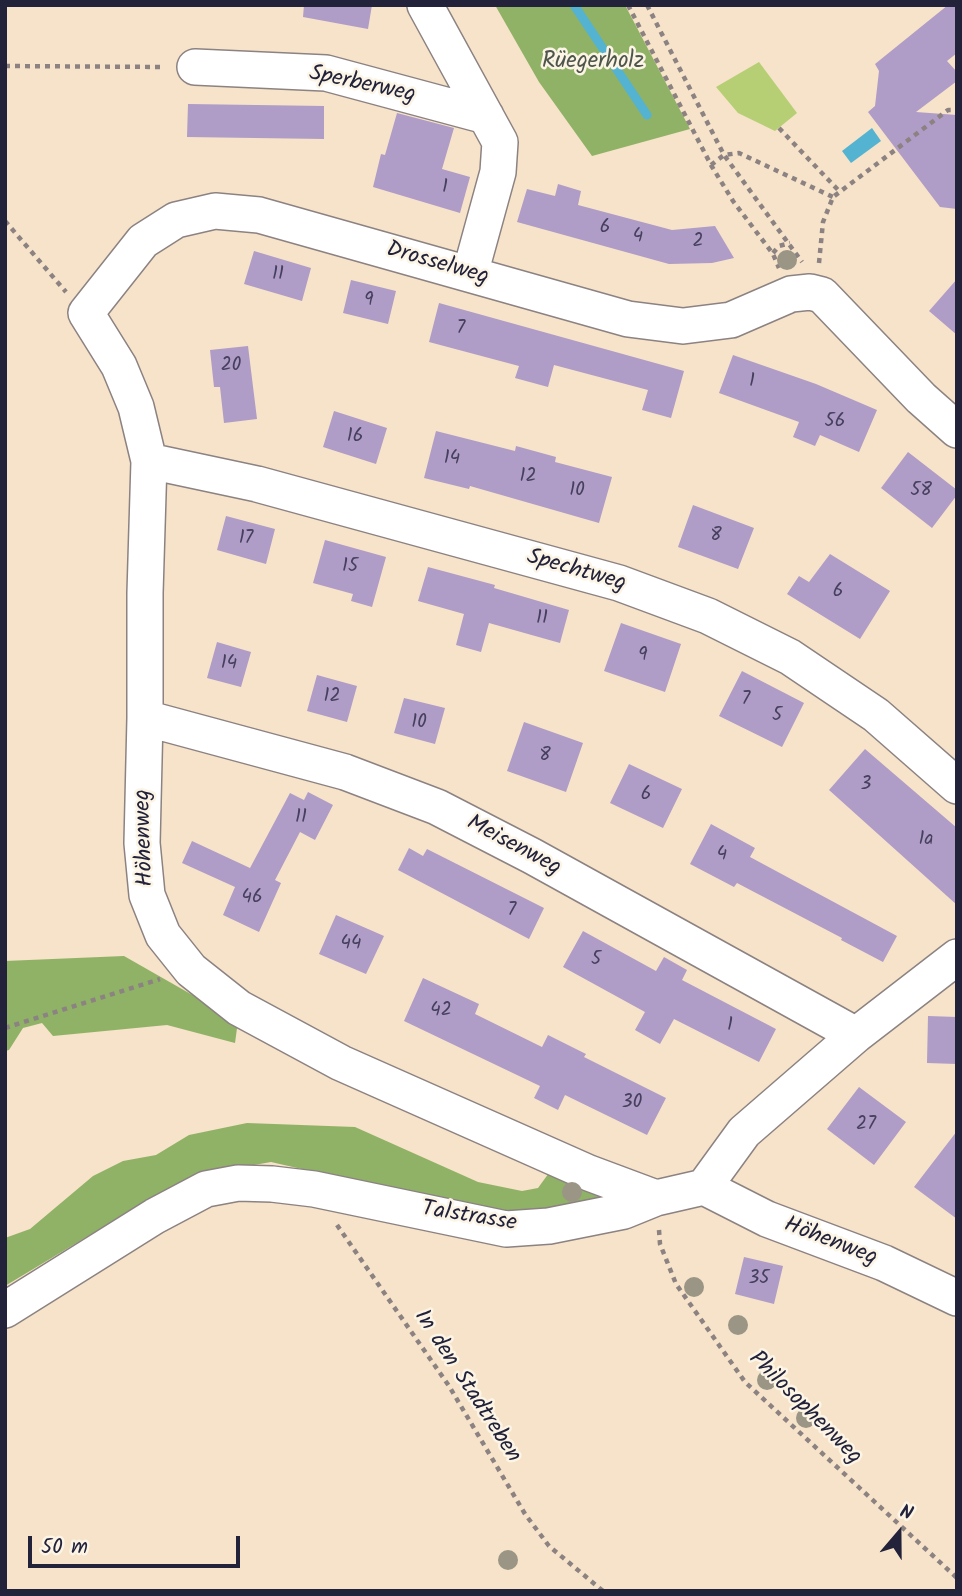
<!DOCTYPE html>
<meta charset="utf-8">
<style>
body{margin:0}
#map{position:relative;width:962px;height:1596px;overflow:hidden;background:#f6e3c9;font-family:Kalam,sans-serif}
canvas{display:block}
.frame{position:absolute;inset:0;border:7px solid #22223b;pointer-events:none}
.north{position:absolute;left:864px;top:1498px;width:70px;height:70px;-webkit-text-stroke:5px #fcf5e5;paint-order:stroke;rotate:20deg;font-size:19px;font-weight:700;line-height:28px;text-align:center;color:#22223b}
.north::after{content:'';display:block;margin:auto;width:24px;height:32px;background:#22223b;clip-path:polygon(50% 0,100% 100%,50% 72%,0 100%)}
.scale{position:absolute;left:28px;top:1536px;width:212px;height:32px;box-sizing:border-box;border:4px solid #22223b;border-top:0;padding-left:9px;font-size:21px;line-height:24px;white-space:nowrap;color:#22223b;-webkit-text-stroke:5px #fcf5e5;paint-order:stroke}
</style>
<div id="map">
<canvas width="962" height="1596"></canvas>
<div class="frame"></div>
<div class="north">N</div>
<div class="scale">50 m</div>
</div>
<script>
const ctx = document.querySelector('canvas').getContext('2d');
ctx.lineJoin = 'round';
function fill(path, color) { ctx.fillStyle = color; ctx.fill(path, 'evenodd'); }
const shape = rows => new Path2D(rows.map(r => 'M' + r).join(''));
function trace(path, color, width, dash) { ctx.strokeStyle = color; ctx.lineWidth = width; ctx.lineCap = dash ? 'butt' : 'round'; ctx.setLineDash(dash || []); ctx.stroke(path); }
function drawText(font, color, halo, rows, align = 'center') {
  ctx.font = font + ' Kalam,sans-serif'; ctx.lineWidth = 5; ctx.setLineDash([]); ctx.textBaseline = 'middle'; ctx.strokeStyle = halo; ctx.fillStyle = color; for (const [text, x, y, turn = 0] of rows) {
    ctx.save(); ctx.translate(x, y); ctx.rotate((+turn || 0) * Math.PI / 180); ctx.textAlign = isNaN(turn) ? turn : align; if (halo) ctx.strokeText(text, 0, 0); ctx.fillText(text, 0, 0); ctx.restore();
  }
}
fill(shape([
 [759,62,797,113,775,131,738,113,716,87]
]), '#b6cf75');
fill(shape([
 [495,5,625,5,690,129,592,156,539,82],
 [124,956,238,1021,235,1043,167,1025,53,1036,42,1023,23,1028,9,1050,5,1051,5,961],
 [247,1123,355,1127,478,1182,522,1191,538,1188,554,1166,627,1195,533,1212,505,1211,464,1206,271,1162,209,1173,148,1200,5,1286,5,1238,30,1229,93,1176,123,1161,156,1155,189,1135]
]), '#90b266');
fill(shape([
 [872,128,881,141,851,163,842,151]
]), '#53b3d1');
trace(shape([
 [574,5,647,115]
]), '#53b3d1', 9);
fill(shape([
 [304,5,372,5,368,29,303,17],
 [948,5,957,5,957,53,947,61,957,72,957,81,916,112,957,115,957,209,940,207,868,112,875,106,879,71,875,64],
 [188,104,324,106,324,139,187,137],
 [397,113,454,128,442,169,470,177,460,213,373,187,381,154,385,155],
 [558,184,581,191,578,205,672,230,715,226,734,258,712,263,669,264,517,222,527,189,555,196],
 [254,251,311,268,302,301,244,284],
 [957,279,957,335,929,311],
 [351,280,396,291,388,324,343,313],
 [439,303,684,371,671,418,642,410,648,390,554,365,548,387,515,378,519,366,429,342],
 [248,346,257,419,224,423,220,387,214,387,210,350],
 [733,355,816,384,877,410,859,452,820,435,815,446,793,437,799,422,719,393],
 [334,411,387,428,376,464,323,447],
 [436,431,515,451,516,446,556,457,555,462,612,477,599,523,470,486,469,489,424,478],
 [908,452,957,490,957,495,932,528,881,488],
 [693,505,754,528,738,569,678,547],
 [226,516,275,529,266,564,217,550],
 [325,540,386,557,372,607,351,601,353,594,313,583],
 [830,554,890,591,860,639,787,594,799,576,809,582],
 [428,567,495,585,494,588,569,610,560,643,489,623,481,652,456,645,464,614,418,601],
 [621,623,681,644,665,692,604,671],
 [217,642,251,652,241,687,207,678],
 [742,671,804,703,782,747,719,716],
 [317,675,357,686,347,722,307,711],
 [404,698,445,708,435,744,394,733],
 [524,722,583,743,566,792,507,771],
 [865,749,957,828,957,905,829,790],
 [629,764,682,789,663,828,610,803],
 [308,792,333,805,315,840,300,832,275,880,281,883,259,932,223,915,235,887,182,863,192,841,250,868,290,793,304,800],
 [711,824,755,848,750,857,897,936,883,962,841,940,842,938,737,883,734,887,690,864],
 [409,848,423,856,427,849,544,908,529,939,398,870],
 [336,915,384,936,366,974,319,954],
 [583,931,656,971,664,957,687,970,682,980,776,1029,759,1062,674,1019,660,1044,635,1030,645,1012,563,967],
 [423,978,479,1004,475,1014,542,1047,548,1035,586,1054,584,1057,666,1098,647,1135,565,1095,558,1110,534,1098,540,1086,404,1021],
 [928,1016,957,1017,957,1064,927,1063],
 [859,1087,906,1122,874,1165,827,1129],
 [957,1131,957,1219,914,1187],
 [744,1257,783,1266,774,1304,735,1294]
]), '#af9cc7');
const minor = shape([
 [425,5,500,142,498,172,470,274],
 [195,67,326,73,486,116],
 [149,461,257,484,619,583,708,616,790,657,876,715,957,786],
 [145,718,345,772,437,807,532,856,856,1035],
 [704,1187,767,1219,884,1263,957,1298],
 [656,1198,589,1173,341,1063,239,1008,191,970,163,935,147,895,142,843,145,718,145,593,149,461,136,407,119,366,86,313,143,241,176,220,215,211,259,215,628,319,683,326,731,320,791,294,810,292,822,295,921,398,957,430],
 [5,1310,155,1216,206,1189,238,1183,272,1184,314,1189,506,1229,549,1226,624,1211,656,1198,704,1187,744,1132,856,1035,957,957]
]);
trace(minor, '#8c8282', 38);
trace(shape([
 [628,5,711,165,733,201,773,254,779,268],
 [647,5,724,155,802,262],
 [5,66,165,67],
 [779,128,840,192],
 [711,165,724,155,739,153,833,197],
 [5,221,66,292],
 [773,253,779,246,790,243],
 [819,263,823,222,833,197,948,110,957,110],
 [5,1028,160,979],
 [337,1225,449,1386,525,1514,549,1546,603,1591],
 [659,1230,660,1244,676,1284,745,1382,957,1578]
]), '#8c8282', 4.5, [5, 5]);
trace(minor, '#fff', 35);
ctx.fillStyle = '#9a9584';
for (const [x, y] of [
 [787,260],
 [572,1192],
 [694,1287],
 [738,1325],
 [767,1380],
 [806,1418],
 [508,1560]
]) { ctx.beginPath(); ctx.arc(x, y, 10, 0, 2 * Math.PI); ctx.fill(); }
drawText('19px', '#45405e', null, [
 ["1",445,189],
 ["6",605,229],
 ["4",638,238],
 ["2",698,243],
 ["11",278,276],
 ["9",369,302],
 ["7",461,330],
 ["20",231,367],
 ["1",752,383],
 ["56",835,423],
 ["16",355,438],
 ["14",452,460],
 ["12",528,478],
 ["10",577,492],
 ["58",921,492],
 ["8",716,537],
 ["17",246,540],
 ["15",350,568],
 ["6",838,593],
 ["11",542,620],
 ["9",643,657],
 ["14",229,665],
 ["12",332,698],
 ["7",746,701],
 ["5",777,717],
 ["10",419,724],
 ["8",545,757],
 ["3",866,786],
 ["6",646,796],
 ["11",301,819],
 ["1a",926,841],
 ["4",722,856],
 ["46",252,899],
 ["7",512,912],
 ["44",351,945],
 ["5",596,961],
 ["42",441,1012],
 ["1",730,1027],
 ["30",632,1104],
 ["27",866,1126],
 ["35",759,1280]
]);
drawText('23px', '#4e564c', '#fcf5e5', [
 ["Rüegerholz",593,63]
]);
drawText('23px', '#22223b', '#fcf5e5', [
 ["Sperberweg",362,86,12],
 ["Drosselweg",437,265,16],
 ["Spechtweg",576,572,16],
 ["Höhenweg",146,838,-92],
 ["Meisenweg",513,847,28],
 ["Talstrasse",469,1218,9],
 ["Höhenweg",830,1243,21],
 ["In den Stadtreben",466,1387,57],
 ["Philosophenweg",804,1409,45]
]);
</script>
